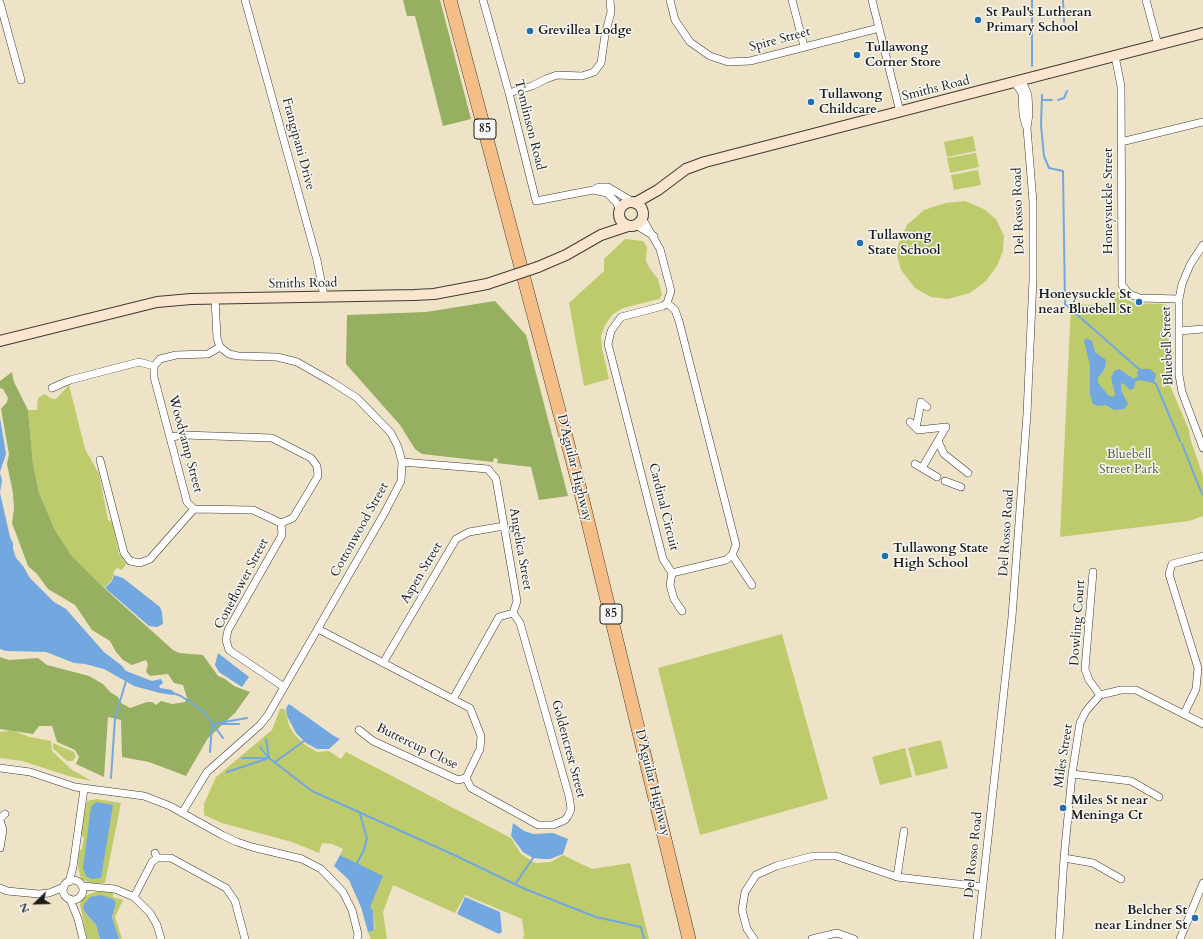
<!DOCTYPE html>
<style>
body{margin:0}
#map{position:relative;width:1203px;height:939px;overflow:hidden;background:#efe3c7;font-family:Cardo,serif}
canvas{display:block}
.north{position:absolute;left:16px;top:883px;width:40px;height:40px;-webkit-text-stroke:3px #f6f6f2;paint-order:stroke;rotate:247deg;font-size:11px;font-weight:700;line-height:16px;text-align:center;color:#1c1c1c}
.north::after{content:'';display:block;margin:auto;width:14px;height:18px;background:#1c1c1c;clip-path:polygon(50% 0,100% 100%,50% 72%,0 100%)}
</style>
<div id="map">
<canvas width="1203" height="939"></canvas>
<div class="north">N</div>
</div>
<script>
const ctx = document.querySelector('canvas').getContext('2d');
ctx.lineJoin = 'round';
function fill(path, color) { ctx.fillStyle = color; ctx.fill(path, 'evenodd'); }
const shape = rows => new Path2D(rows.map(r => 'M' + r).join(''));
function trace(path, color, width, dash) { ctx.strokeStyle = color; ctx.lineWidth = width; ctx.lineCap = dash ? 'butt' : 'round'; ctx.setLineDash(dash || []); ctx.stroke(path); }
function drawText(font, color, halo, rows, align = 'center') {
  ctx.font = font + ' Cardo,serif'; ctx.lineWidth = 3; ctx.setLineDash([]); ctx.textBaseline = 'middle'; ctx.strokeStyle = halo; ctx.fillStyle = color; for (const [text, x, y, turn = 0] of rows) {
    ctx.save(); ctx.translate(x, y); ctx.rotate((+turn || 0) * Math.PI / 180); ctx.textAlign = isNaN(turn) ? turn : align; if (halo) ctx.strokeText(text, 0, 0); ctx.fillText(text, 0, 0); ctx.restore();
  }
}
fill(shape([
 [973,136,976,151,947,157,944,142],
 [976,153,979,167,950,173,947,158],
 [978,170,981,185,954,190,951,175],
 [965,201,984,209,996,219,1004,236,1003,251,997,266,986,281,970,293,948,299,931,297,915,288,901,270,897,255,898,245,907,225,924,210,945,203],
 [625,239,643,241,647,247,646,261,650,269,658,279,662,295,659,299,623,308,613,314,605,325,601,336,602,348,609,379,584,386,569,303,604,271,604,259],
 [1115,292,1118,292,1124,299,1135,303,1162,304,1167,305,1169,309,1168,381,1189,430,1190,438,1203,476,1203,516,1189,521,1060,537,1071,304,1114,306],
 [69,385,85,449,99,474,108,520,112,522,119,554,126,564,122,570,117,568,114,571,112,580,104,588,71,555,55,530,39,493,33,464,28,410,37,410,38,398,45,394,50,398,56,399],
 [782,634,828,799,700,835,658,668],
 [280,709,285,709,289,725,294,734,304,744,317,752,329,751,341,759,346,752,511,838,521,854,535,863,551,862,563,855,592,869,630,863,649,939,523,939,524,934,522,919,465,895,455,913,393,885,383,912,387,939,371,939,368,932,375,929,373,910,369,907,382,876,340,855,343,849,332,844,322,843,319,853,292,842,222,823,204,815,204,804,216,777,272,730],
 [11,730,30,737,51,741,52,751,72,770,92,781,72,777,22,761,0,758,0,732],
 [941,740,948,768,916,776,908,748],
 [53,743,74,752,76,756,73,761,67,761,56,751,53,749],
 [905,748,912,777,880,785,872,757],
 [96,799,121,803,105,883,91,883,81,879,78,867,79,851,82,849,84,838,81,834,86,805,87,801],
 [100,891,113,893,113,897,123,900,115,917,122,939,119,939,112,917,116,903,85,912,96,925,100,939,87,939,80,904,83,898,89,894]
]), '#becb6d');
fill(shape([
 [403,0,440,0,471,119,443,126,415,16,407,16],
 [495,301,526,335,568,496,539,500,531,467,497,463,498,459,494,458,493,462,422,454,415,449,400,425,346,364,347,315,426,312],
 [12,372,14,382,28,410,33,464,39,493,55,530,71,555,104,588,173,650,179,653,203,655,218,676,225,679,234,686,250,692,235,713,208,738,186,776,149,762,122,757,121,720,108,717,104,777,76,764,79,757,75,750,57,742,52,726,39,726,33,734,0,729,0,657,9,660,38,658,47,665,89,676,103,684,110,692,118,697,121,703,130,708,147,702,152,702,156,705,161,701,172,704,185,702,187,698,183,685,174,683,168,674,150,676,146,672,148,664,146,660,132,665,123,660,116,652,110,641,92,630,75,605,48,589,37,574,28,566,12,523,14,509,13,493,7,464,9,454,1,409,7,402,8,398,3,389,0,388,0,381]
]), '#96af60');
fill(shape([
 [1086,338,1092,341,1095,352,1106,360,1105,368,1098,378,1098,383,1109,396,1113,397,1115,394,1111,378,1114,371,1119,369,1134,379,1138,376,1137,372,1140,369,1150,369,1156,374,1154,383,1139,380,1135,382,1134,388,1130,390,1124,384,1121,383,1121,390,1128,404,1124,409,1114,410,1106,405,1098,406,1093,404,1090,395,1090,366,1084,341],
 [0,418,6,454,0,472],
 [0,473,2,480,0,493,10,537,13,543,13,549,16,558,23,566,30,578,54,602,66,609,104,652,121,665,126,671,152,681,161,679,163,683,159,686,160,688,172,690,175,694,173,695,160,693,134,686,104,669,85,664,74,663,46,652,6,651,0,649],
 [114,575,123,578,160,607,162,612,163,624,157,627,149,626,105,588,112,581],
 [218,653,249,677,242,687,219,672,215,665],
 [289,704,334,736,340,739,329,749,317,749,306,743,296,733,287,716,286,708],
 [96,802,113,805,101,878,92,879,86,876,83,868,91,807],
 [513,823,524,831,534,834,553,833,568,839,563,854,550,859,542,859,533,858,523,852,511,836],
 [340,855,383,876,370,907,373,910,374,930,368,932,361,907,349,880,334,866],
 [101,895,113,899,116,903,112,917,119,939,100,939,96,925,85,912,83,908,84,904,90,897],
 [465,897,500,912,502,932,499,934,457,914]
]), '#72a7df');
trace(shape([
 [1032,0,1032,66],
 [1063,0,1064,22],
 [1042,95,1041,125,1044,156,1049,168,1063,171,1065,304,1140,370],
 [1042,100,1052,100],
 [1058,100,1064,98,1067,91],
 [1152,381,1156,384,1180,441],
 [1182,444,1202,494],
 [173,693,181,696,203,711,223,738],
 [213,724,247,718],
 [220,724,239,724],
 [266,739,269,758],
 [260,747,268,757],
 [210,752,212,725],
 [242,758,269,758,312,791,452,854,525,889,596,917,641,927,644,939],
 [275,762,304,741],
 [227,772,266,759],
 [111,778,115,718,126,681],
 [357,863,364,850,367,838,360,814],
 [516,883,533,858]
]), '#72a7df', 2);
const street = shape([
 [245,0,317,260,324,296],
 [483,0,509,93,536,201,593,190,607,193,616,202,620,210],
 [670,0,675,20,690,42,710,56,728,62,750,61,879,28],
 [792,0,804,46],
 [872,0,900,112],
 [1146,0,1158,45],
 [0,3,21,80],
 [1115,56,1121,86,1122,285,1129,294,1140,298,1179,299],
 [1015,83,1022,93,1023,115,1026,126],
 [509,93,532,86,546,79,557,75,582,76,594,72,601,63,605,35,611,12,610,0],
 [1121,142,1203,122],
 [595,189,599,187,608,187,633,202],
 [642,218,660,249,671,291,667,303,675,310,679,321,736,545,732,555,726,560,672,573],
 [636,225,654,236],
 [1203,245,1190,265,1182,284,1179,299,1179,375,1182,392,1203,448],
 [667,303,663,306,621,317,611,331,608,344,663,559,672,573],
 [1179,331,1203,329],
 [220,347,208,354,176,355,160,359,154,366,154,377,187,502,194,509,253,510,281,523],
 [52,388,70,380,139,362,154,366],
 [910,422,918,430,946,427,922,468],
 [916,428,921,402,927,407],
 [171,437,184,435,272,438,311,458,317,466,318,476,293,518,281,523,282,535,228,630,226,640,229,650,284,687],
 [938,441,944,454,968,473],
 [100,460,124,553,130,561,140,563,150,559,194,509],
 [402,462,488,469,496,479,517,601,513,613,499,617,453,699],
 [915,464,937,477],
 [945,481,961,487],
 [732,555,752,585],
 [1093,572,1085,669,1089,680,1100,695],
 [672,573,670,585,674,599,682,611],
 [318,629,470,708,481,736,480,749,466,778,471,788,538,825,553,825,565,820,568,816,571,809,569,796,520,623,513,613],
 [383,663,456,539,469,532,504,526],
 [1184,714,1196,689,1198,668,1169,574,1172,564,1203,556],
 [359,730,373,741,458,780,466,778],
 [0,768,30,772,75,787,144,796,170,806,222,835,237,842,252,847,302,859,321,869,343,892,352,910,358,934,357,939],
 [1072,774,1131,781,1159,797],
 [182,813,207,772,260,725,268,715,385,512,401,481,402,462,398,447,391,433,357,398,332,382,297,362,277,357,238,356,229,354,220,347,217,338,215,298],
 [0,818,5,814],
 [0,820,3,830,0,848],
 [157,858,171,858,226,888,235,901,245,939],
 [1064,858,1093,863,1121,879],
 [897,877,904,831],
 '63 890a10 10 0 1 1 20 0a10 10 0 1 1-20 0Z',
 [69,882,73,867,84,789],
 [82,886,115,889,134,897,150,913,157,925,161,939],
 [0,888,7,891,39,894,49,893,64,887],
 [134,897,152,862,157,858,155,853],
 [70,899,78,919,83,939],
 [754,939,747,929,742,910,745,892,756,875,776,866,813,856,836,856,897,877,983,887],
 [812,939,837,933,854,939],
 [977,939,1012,617,1027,414,1033,279,1033,202,1027,128,1029,114,1028,95,1022,81],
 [1059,939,1064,858,1072,774,1080,723,1086,711,1100,695,1121,690,1136,690,1203,724],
 [1180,939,1203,883]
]);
const secondary = shape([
 '619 214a12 12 0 1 1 24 0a12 12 0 1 1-24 0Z',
 [635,203,658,190,686,169,705,162,1203,33],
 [538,267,566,255,601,235,628,226],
 [0,341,157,302,191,299,414,295,434,294,487,284]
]);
const highway = shape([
 [450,0,582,497,689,939]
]);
trace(street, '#3c3a36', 8);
trace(secondary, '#3c3a36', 12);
trace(highway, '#3c3a36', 14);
trace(street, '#fff', 7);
trace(secondary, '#fbe5cf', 10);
trace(highway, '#f6be87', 13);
const secondaryBridge = shape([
 [487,284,538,267]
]);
trace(secondaryBridge, '#3c3a36', 12, []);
trace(secondaryBridge, '#fbe5cf', 10);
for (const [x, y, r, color] of [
 [978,20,4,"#1f6fb2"],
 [530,31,4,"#1f6fb2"],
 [857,55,4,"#1f6fb2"],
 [811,102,4,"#1f6fb2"],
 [860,243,4,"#1f6fb2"],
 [1139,302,4,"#1f6fb2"],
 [885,556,4,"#1f6fb2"],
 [1063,808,4,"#1f6fb2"],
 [1195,918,4,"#1f6fb2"]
]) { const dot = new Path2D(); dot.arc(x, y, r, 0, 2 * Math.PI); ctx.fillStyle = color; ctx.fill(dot); trace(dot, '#f6f6f2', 1.5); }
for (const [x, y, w] of [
 [485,129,22],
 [611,614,22]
]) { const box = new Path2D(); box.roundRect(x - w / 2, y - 10, w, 20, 3); ctx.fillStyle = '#f6f6f2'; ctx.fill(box); trace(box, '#1c1c1c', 1); }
drawText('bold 12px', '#1c1c1c', null, [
 ["85",485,129],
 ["85",611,614]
]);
drawText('bold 13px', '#1c1c1c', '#f6f6f2', [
 ["St Paul's Lutheran",986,13],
 ["Primary School",986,28],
 ["Grevillea Lodge",538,31],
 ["Tullawong",865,48],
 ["Corner Store",865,63],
 ["Tullawong",819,95],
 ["Childcare",819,110],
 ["Tullawong",868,236],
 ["State School",868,251],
 ["Honeysuckle St",1131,295,"right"],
 ["near Bluebell St",1131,310,"right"],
 ["Tullawong State",893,549],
 ["High School",893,564],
 ["Miles St near",1071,801],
 ["Meninga Ct",1071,816],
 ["Belcher St",1187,911,"right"],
 ["near Lindner St",1187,926,"right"]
], 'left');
drawText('13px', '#1c1c1c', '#f6f6f2', [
 ["Spire Street",780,40,-15],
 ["Smiths Road",936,89,-14],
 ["Tomlinson Road",529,125,76],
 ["Frangipani Drive",298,144,75],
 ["Honeysuckle Street",1109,201,-90],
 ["Del Rosso Road",1019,211,-92],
 ["Smiths Road",303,284,-1],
 ["Bluebell Street",1168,346,-92],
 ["Woodvamp Street",185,444,75],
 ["D'Aguilar Highway",574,468,76],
 ["Cardinal Circuit",663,507,76],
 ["Cottonwood Street",360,530,-61],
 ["Del Rosso Road",1007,533,-86],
 ["Angelica Street",520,549,80],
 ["Aspen Street",422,573,-59],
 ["Coneflower Street",242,584,-62],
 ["Dowling Court",1078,623,-86],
 ["Buttercup Close",417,747,26],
 ["Goldencrest Street",568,749,75],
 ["Miles Street",1064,756,-81],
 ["D'Aguilar Highway",652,783,76],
 ["Del Rosso Road",974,855,-84]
]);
drawText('13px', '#555938', '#f6f6f2', [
 ["Bluebell",1129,455],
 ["Street Park",1129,470]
]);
</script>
